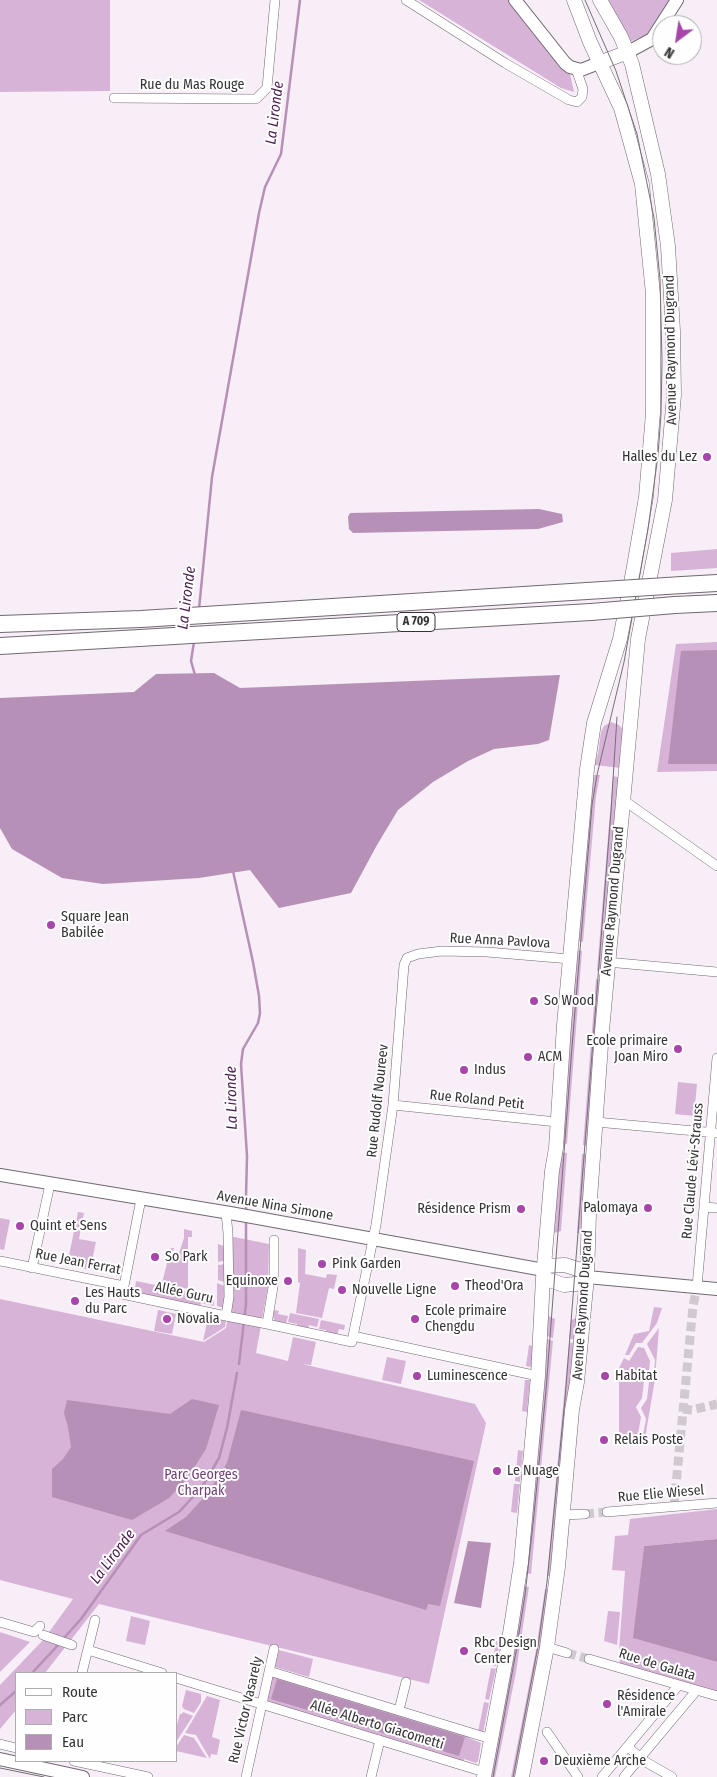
<!DOCTYPE html>
<meta charset="utf-8">
<style>
body{margin:0}
#map{position:relative;width:717px;height:1777px;overflow:hidden;background:#f7eef7;font-family:"Fira Sans Condensed",sans-serif}
canvas{display:block}
.legend{position:absolute;left:15px;top:1672px;width:162px;height:90px;box-sizing:border-box;background:#fefefe;border:1px solid #aeadae;margin:0;padding:6px 9px;list-style:none;font-size:15px;color:#363336}
.legend li{display:flex;align-items:center;gap:10px;height:25px}
.legend b{width:25px;border:1px solid #aeadae}
.north{position:absolute;left:652px;top:15px;width:50px;height:50px;box-sizing:border-box;background:#fefefe;border:1px solid #aeadae;border-radius:50%;rotate:211deg;font-size:14px;font-weight:700;line-height:20px;text-align:center;color:#363336}
.north::after{content:'';display:block;margin:auto;width:18px;height:22px;background:#a745ab;clip-path:polygon(50% 0,100% 100%,50% 72%,0 100%)}
</style>
<div id="map">
<canvas width="717" height="1777"></canvas>
<ul class="legend">
<li><b style="height:6px;background:#fff"></b>Route</li>
<li><b style="height:14px;background:#d7b3d7"></b>Parc</li>
<li><b style="height:14px;background:#b690b6"></b>Eau</li>
</ul>
<div class="north">N</div>
</div>
<script>
const ctx = document.querySelector('canvas').getContext('2d');
ctx.lineJoin = 'round';
function fill(path, color) { ctx.fillStyle = color; ctx.fill(path, 'evenodd'); }
const shape = rows => new Path2D(rows.map(r => 'M' + r).join(''));
function trace(path, color, width, dash) { ctx.strokeStyle = color; ctx.lineWidth = width; ctx.lineCap = dash ? 'butt' : 'round'; ctx.setLineDash(dash || []); ctx.stroke(path); }
function drawText(font, color, halo, rows, align = 'center') {
  ctx.font = font + ' "Fira Sans Condensed",sans-serif'; ctx.lineWidth = 4; ctx.setLineDash([]); ctx.textBaseline = 'middle'; ctx.strokeStyle = halo; ctx.fillStyle = color; for (const [text, x, y, turn = 0] of rows) {
    ctx.save(); ctx.translate(x, y); ctx.rotate((+turn || 0) * Math.PI / 180); ctx.textAlign = isNaN(turn) ? turn : align; if (halo) ctx.strokeText(text, 0, 0); ctx.fillText(text, 0, 0); ctx.restore();
  }
}
fill(shape([
 [0,0,110,0,110,91,0,92],
 [419,0,512,0,570,74,574,92,561,88],
 [605,0,671,0,648,34,627,43],
 [717,549,717,568,671,571,671,553],
 [717,642,717,771,657,772,676,644],
 [611,722,619,725,623,730,620,751,622,768,594,765,598,754,601,732,604,726],
 [592,775,600,775,596,796,583,942,577,941],
 [613,776,621,778,603,971,597,971],
 [576,950,582,951,567,1144,561,1143],
 [596,979,602,980,589,1146,583,1145],
 [678,1082,697,1084,694,1116,675,1114],
 [560,1152,567,1153,561,1231,554,1233],
 [582,1154,589,1154,585,1235,577,1233],
 [78,1212,84,1213,79,1239,96,1242,90,1270,67,1265],
 [0,1218,10,1220,4,1250,0,1249],
 [184,1229,192,1231,192,1237,188,1237,188,1289,162,1283,171,1248,174,1248,173,1252,179,1253,184,1238],
 [229,1236,269,1244,268,1286,256,1353,288,1361,293,1337,316,1342,311,1365,302,1364,475,1404,486,1423,429,1684,99,1604,45,1673,16,1673,16,1710,0,1729,0,1685,44,1639,73,1599,0,1580,0,1299,204,1342,226,1328,231,1298],
 [218,1244,226,1247,227,1260,218,1262],
 [298,1248,306,1250,305,1274,326,1278,327,1274,337,1275,334,1289,329,1288,322,1318,296,1313,300,1283,298,1282],
 [227,1264,227,1283,218,1280,218,1265],
 [136,1281,214,1297,214,1306,201,1303,200,1307,142,1294,142,1291,135,1289],
 [217,1283,227,1287,225,1308,217,1306],
 [654,1307,662,1308,657,1323,642,1343,636,1343,629,1355,625,1355,634,1334,649,1331],
 [158,1310,176,1314,172,1334,154,1331],
 [274,1310,279,1311,278,1314,288,1316,286,1324,275,1321,273,1317],
 [290,1313,319,1319,317,1327,309,1325,308,1329,297,1326,297,1324,288,1322],
 [546,1315,555,1319,553,1338,547,1336],
 [208,1317,226,1321,225,1327,203,1341],
 [577,1318,576,1339,569,1339,571,1320],
 [321,1320,345,1325,344,1330,339,1329,337,1335,326,1333,326,1330,319,1329],
 [659,1328,655,1379,644,1444,640,1442,643,1435,646,1419,641,1408,647,1399,649,1382,654,1372,655,1360,647,1344],
 [547,1339,553,1341,531,1574,524,1573],
 [576,1342,553,1576,547,1576,569,1343],
 [529,1345,533,1346,531,1367,526,1366],
 [638,1347,644,1348,650,1361,649,1372,644,1381,642,1398,636,1407,641,1417,638,1434,635,1440,619,1432,619,1368,624,1358,629,1361],
 [387,1357,406,1361,401,1384,382,1380],
 [525,1380,530,1380,527,1412,522,1411],
 [518,1450,523,1451,520,1482,515,1481],
 [514,1484,520,1484,517,1513,511,1512],
 [717,1509,717,1539,644,1546,634,1638,717,1662,717,1694,619,1666,621,1651,619,1650,625,1571,612,1570,615,1536,628,1535,630,1519],
 [523,1586,529,1587,516,1672,495,1777,489,1777],
 [545,1589,552,1590,518,1777,511,1777,536,1650],
 [608,1611,620,1612,617,1645,604,1641],
 [131,1616,150,1621,145,1645,126,1641],
 [0,1632,30,1642,0,1672],
 [496,1641,500,1642,496,1666,492,1665],
 [279,1650,313,1659,309,1677,275,1667],
 [491,1668,496,1669,489,1700,485,1699],
 [272,1673,469,1734,469,1738,481,1743,478,1761,476,1763,464,1759,463,1763,265,1702],
 [186,1690,201,1694,201,1702,194,1713,184,1709,182,1706],
 [207,1696,220,1700,212,1737,220,1740,217,1755,211,1754,210,1759,196,1735,185,1733],
 [484,1702,489,1703,483,1733,478,1732],
 [183,1712,193,1716,176,1742,176,1728,180,1714,182,1714],
 [184,1735,194,1738,207,1758,176,1751,176,1747]
]), '#d7b3d7');
fill(shape([
 [539,509,562,514,563,522,538,529,353,533,349,529,348,517,350,513],
 [717,650,717,764,668,764,681,651],
 [214,673,240,688,560,675,549,740,538,744,494,749,468,761,433,782,398,810,377,845,351,893,279,908,250,870,199,878,103,884,62,878,12,849,0,828,0,698,134,692,156,674],
 [192,1399,219,1405,206,1449,186,1480,169,1498,132,1520,52,1497,52,1469,63,1459,71,1447,68,1427,64,1413,67,1400,170,1414],
 [241,1410,474,1461,440,1606,428,1604,426,1610,165,1531,186,1517,207,1494,227,1463],
 [717,1539,717,1662,633,1638,644,1546],
 [468,1541,491,1543,481,1608,454,1603],
 [277,1679,465,1737,459,1756,271,1699]
]), '#b690b6');
trace(shape([
 [199,609,212,477,259,213,265,187,281,154,300,0],
 [194,642,191,661,195,675],
 [233,871,253,962,259,996,260,1013,258,1023,243,1049,241,1064,247,1156,246,1197],
 [246,1213,246,1206],
 [239,1364,246,1304,246,1221],
 [63,1639,81,1619,141,1535,179,1512,202,1487,219,1458,227,1428,237,1373],
 [32,1673,60,1643],
 [0,1705,16,1691]
]), '#b690b6', 2.5);
trace(shape([
 [683,1409,692,1410,717,1404],
 [674,1506,693,1306,697,1287],
 [585,1514,607,1512],
 [567,1653,589,1659]
]), '#d0c9d0', 9, [9, 4.5]);
const street = shape([
 [406,0,505,63,569,100,577,102,582,97,583,89,576,69],
 [114,98,256,99,267,88,275,0],
 [622,799,717,866],
 [607,962,717,972],
 [393,1105,557,1122],
 [596,1122,717,1133],
 [704,1207,717,1208],
 [274,1240,274,1281,267,1324,352,1342],
 [0,1261,124,1286,141,1199],
 [32,1268,50,1184],
 [697,1287,717,1058],
 [122,1294,226,1316,229,1297,228,1233,226,1212],
 [226,1316,267,1324],
 [538,1376,353,1336,376,1225,393,1105,404,965,407,958,418,954,442,951,487,952,570,959],
 [607,1512,717,1503],
 [563,1515,585,1514],
 [0,1622,34,1632,40,1626],
 [43,1635,72,1645],
 [547,1647,567,1653],
 [88,1650,162,1673],
 [589,1659,717,1696],
 [269,1671,491,1739],
 [82,1673,95,1620],
 [176,1678,484,1772],
 [399,1710,406,1682],
 [547,1732,578,1777],
 [0,1744,16,1748],
 [628,1747,644,1761,672,1777],
 [74,1761,148,1777],
 [246,1777,274,1649],
 [371,1777,380,1740],
 [602,1777,678,1686],
 [624,1777,696,1691]
]);
const secondary = shape([
 [515,0,565,63,570,67,581,70,599,63],
 [628,52,652,39,677,0],
 [0,1175,230,1213,544,1270],
 [587,1277,717,1289],
 [0,1759,83,1777]
]);
const primary = shape([
 [599,63,628,52],
 [544,1266,565,1265,587,1272],
 [543,1278,564,1285,586,1283],
 [484,1777,506,1659,521,1563,538,1376,543,1278,552,1171,556,1148,564,1025,587,769,594,723,620,639,633,572,646,497,653,413,653,294,642,184,621,108,590,42,574,0],
 [522,1777,547,1647,558,1567,572,1410,577,1382,587,1277,589,1213,602,1031,638,639,665,500,674,395,673,331,668,246,658,174,632,64,621,37,600,0]
]);
const highway = shape([
 [682,585,717,583],
 [675,605,717,603],
 [0,624,141,619,587,591],
 [0,646,591,612]
]);
trace(street, '#716971', 10);
trace(secondary, '#716971', 14);
trace(primary, '#716971', 15);
trace(highway, '#716971', 18);
trace(street, '#fff', 9);
trace(secondary, '#fff', 12);
trace(primary, '#fff', 14);
trace(highway, '#fff', 16);
trace(shape([
 [0,1768,44,1777],
 [493,1777,516,1652,525,1595,534,1515,546,1390,572,1047,592,805,597,775,624,662,648,529,658,455,661,414,662,361,660,279,654,218,637,134,616,71,585,0],
 [513,1777,538,1646,547,1582,565,1399,611,811,617,717]
]), '#757075', 1);
const highwayBridge = shape([
 [587,591,682,585],
 [591,612,675,605]
]);
trace(highwayBridge, '#716971', 18, []);
trace(highwayBridge, '#fff', 16);
for (const [x, y, r, color] of [
 [707,457,5,"#a745ab"],
 [51,925,5,"#a745ab"],
 [534,1001,5,"#a745ab"],
 [678,1049,5,"#a745ab"],
 [528,1057,5,"#a745ab"],
 [464,1070,5,"#a745ab"],
 [648,1208,5,"#a745ab"],
 [521,1209,5,"#a745ab"],
 [20,1226,5,"#a745ab"],
 [155,1257,5,"#a745ab"],
 [322,1264,5,"#a745ab"],
 [288,1281,5,"#a745ab"],
 [455,1286,5,"#a745ab"],
 [342,1290,5,"#a745ab"],
 [75,1301,5,"#a745ab"],
 [167,1319,5,"#a745ab"],
 [415,1319,5,"#a745ab"],
 [417,1376,5,"#a745ab"],
 [605,1376,5,"#a745ab"],
 [604,1440,5,"#a745ab"],
 [497,1471,5,"#a745ab"],
 [464,1651,5,"#a745ab"],
 [607,1704,5,"#a745ab"],
 [544,1761,5,"#a745ab"]
]) { const dot = new Path2D(); dot.arc(x, y, r, 0, 2 * Math.PI); ctx.fillStyle = color; ctx.fill(dot); trace(dot, '#fefefe', 2); }
for (const [x, y, w] of [
 [416,622,38]
]) { const box = new Path2D(); box.roundRect(x - w / 2, y - 9.5, w, 19, 4); ctx.fillStyle = '#fefefe'; ctx.fill(box); trace(box, '#363336', 1); }
drawText('bold 12px', '#363336', null, [
 ["A 709",416,622]
]);
drawText('14px', '#363336', '#fefefe', [
 ["Rue du Mas Rouge",192,85],
 ["Avenue Raymond Dugrand",671,350,-91],
 ["Avenue Raymond Dugrand",613,901,-85],
 ["Rue Anna Pavlova",500,941,3],
 ["Rue Roland Petit",477,1100,6],
 ["Rue Rudolf Noureev",378,1101,-84],
 ["Rue Claude Lévi-Strauss",693,1171,-85],
 ["Avenue Nina Simone",275,1206,10],
 ["Rue Jean Ferrat",78,1262,11],
 ["Allée Guru",184,1293,12],
 ["Avenue Raymond Dugrand",583,1305,-86],
 ["Rue Elie Wiesel",661,1494,-5],
 ["Rue de Galata",657,1665,17],
 ["Rue Victor Vasarely",246,1710,-77],
 ["Allée Alberto Giacometti",377,1725,17]
]);
drawText('14px', '#363336', '#fefefe', [
 ["Halles du Lez",697,457,"right"],
 ["Square Jean",61,917],
 ["Babilée",61,933],
 ["So Wood",544,1001],
 ["Ecole primaire",668,1041,"right"],
 ["Joan Miro",668,1057,"right"],
 ["ACM",538,1057],
 ["Indus",474,1070],
 ["Palomaya",638,1208,"right"],
 ["Résidence Prism",511,1209,"right"],
 ["Quint et Sens",30,1226],
 ["So Park",165,1257],
 ["Pink Garden",332,1264],
 ["Equinoxe",278,1281,"right"],
 ["Theod'Ora",465,1286],
 ["Nouvelle Ligne",352,1290],
 ["Les Hauts",85,1293],
 ["du Parc",85,1309],
 ["Ecole primaire",425,1311],
 ["Chengdu",425,1327],
 ["Novalia",177,1319],
 ["Luminescence",427,1376],
 ["Habitat",615,1376],
 ["Relais Poste",614,1440],
 ["Le Nuage",507,1471],
 ["Rbc Design",474,1643],
 ["Center",474,1659],
 ["Résidence",617,1696],
 ["l'Amirale",617,1712],
 ["Deuxième Arche",554,1761]
], 'left');
drawText('14px', '#713f73', '#fefefe', [
 ["Parc Georges",201,1475],
 ["Charpak",201,1491]
]);
drawText('italic 15px', '#4b1c4d', '#fefefe', [
 ["La Lironde",275,113,-83],
 ["La Lironde",187,598,-83],
 ["La Lironde",232,1098,-91],
 ["La Lironde",113,1557,-53]
]);
</script>
